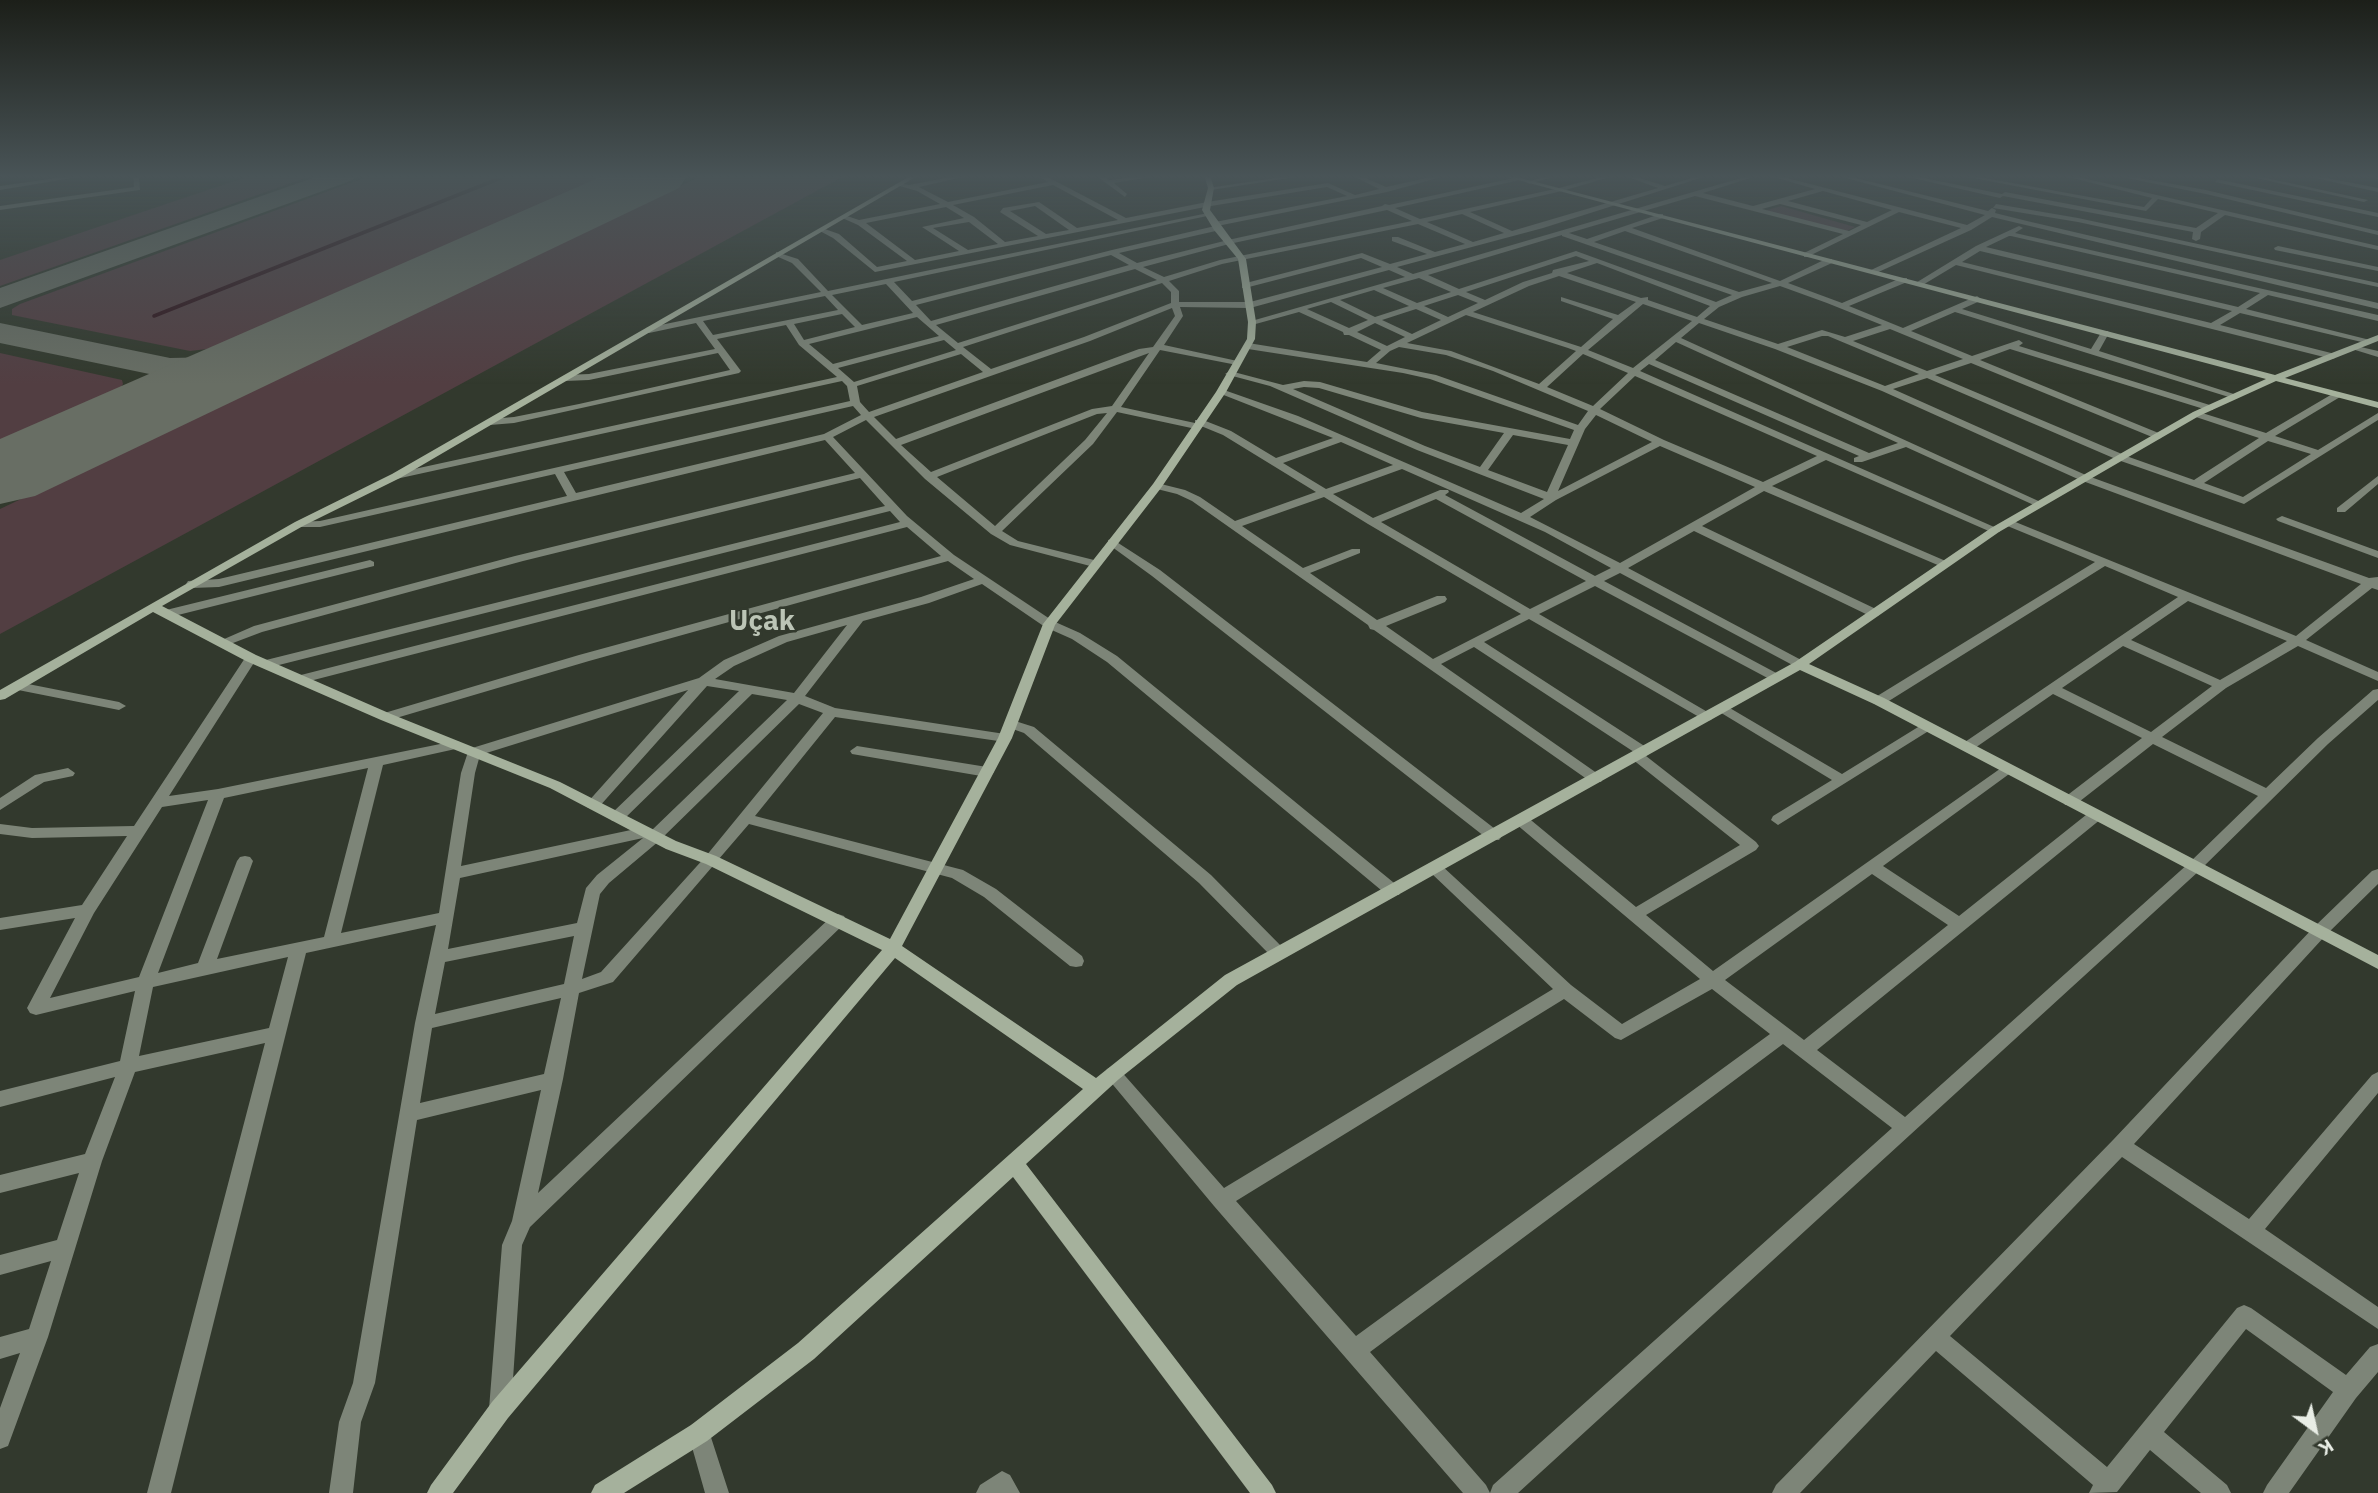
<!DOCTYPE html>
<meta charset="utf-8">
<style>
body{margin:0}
#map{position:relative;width:2378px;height:1493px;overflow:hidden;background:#32392d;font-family:"IBM Plex Sans",sans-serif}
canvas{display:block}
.north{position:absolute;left:2280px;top:1395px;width:70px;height:70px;-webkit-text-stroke:5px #32392d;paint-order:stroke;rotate:147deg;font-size:19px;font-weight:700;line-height:28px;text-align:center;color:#e8ede5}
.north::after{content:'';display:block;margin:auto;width:24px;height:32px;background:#e8ede5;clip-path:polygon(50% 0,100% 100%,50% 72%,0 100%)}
</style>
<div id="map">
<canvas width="2378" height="1493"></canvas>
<div class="north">K</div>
</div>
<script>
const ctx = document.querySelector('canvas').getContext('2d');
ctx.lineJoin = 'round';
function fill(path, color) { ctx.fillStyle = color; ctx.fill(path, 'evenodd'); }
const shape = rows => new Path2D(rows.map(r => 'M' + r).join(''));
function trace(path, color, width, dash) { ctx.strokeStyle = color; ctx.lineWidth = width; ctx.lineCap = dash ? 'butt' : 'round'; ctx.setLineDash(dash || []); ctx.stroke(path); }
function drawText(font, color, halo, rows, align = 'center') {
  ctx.font = font + ' "IBM Plex Sans",sans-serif'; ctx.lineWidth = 5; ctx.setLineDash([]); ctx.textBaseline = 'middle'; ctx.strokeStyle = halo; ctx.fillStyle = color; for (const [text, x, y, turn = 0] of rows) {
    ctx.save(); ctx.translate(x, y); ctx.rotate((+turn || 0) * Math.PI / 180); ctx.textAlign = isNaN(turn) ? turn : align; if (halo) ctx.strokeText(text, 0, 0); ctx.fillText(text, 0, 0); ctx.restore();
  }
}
fill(shape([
 [252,175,314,175,0,286,0,260],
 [372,175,614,175,224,347,190,351,12,315,12,309,20,304],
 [703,175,846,175,0,634,0,509],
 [1781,206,1855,227,1847,231,1764,211],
 [0,353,122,380,123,384,118,392,0,444]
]), '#523e42');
trace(shape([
 [154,316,508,175]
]), '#30141c', 3.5);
fill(shape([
 [321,175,357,175,353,180,0,308,0,288,321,175],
 [0,323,170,358,216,357,256,348,268,351,273,358,268,365,216,377,196,378,196,388,191,396,164,414,151,417,138,414,133,406,138,398,161,384,159,376,0,343,0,323]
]), '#686e64');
fill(shape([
 [605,175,688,175,679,188,35,496,0,504,0,439,605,175]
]), '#686e64');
fill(shape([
 [76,175,91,175,0,190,0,186,76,175],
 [133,175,139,175,140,190,0,210,0,206,134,187,133,175],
 [960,175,972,175,919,187,948,202,1048,182,1036,175,1044,175,1126,218,1207,202,1328,183,1355,195,1379,189,1351,175,1359,175,1386,187,1439,175,1449,175,1387,192,1217,226,1221,228,1220,230,1119,253,1137,263,1228,240,1382,206,1385,204,1389,205,1518,177,1520,180,1395,208,1420,219,1559,188,1608,175,1617,175,1562,191,1470,212,1512,231,1658,188,1622,175,1631,175,1665,186,1701,175,1710,175,1543,228,1397,267,1413,274,1751,175,1760,175,1703,193,1753,206,1815,189,1766,175,1776,175,1967,225,1985,215,1834,175,1844,175,1988,211,1992,208,1996,210,1995,213,2027,221,2378,303,2378,309,1992,217,1971,230,1874,274,1871,274,1871,270,1961,228,1899,212,1807,257,1804,257,1804,253,1843,234,1695,196,1569,233,1587,239,1660,214,1663,214,1663,218,1632,228,1780,281,1826,259,1832,259,1832,263,1788,283,1842,303,1901,278,1907,278,1907,282,1849,306,1903,328,1977,296,1981,299,1980,301,1962,309,2091,349,2102,331,2108,331,2109,333,2099,351,2240,396,2232,398,1955,312,1911,331,1972,356,2019,340,2023,343,2019,346,2213,406,2213,410,2207,410,2010,349,1980,360,2161,434,2161,438,2157,439,1971,363,1935,375,2129,457,2194,480,2259,438,2193,416,2193,412,2199,412,2266,433,2334,393,2340,393,2340,397,2275,436,2318,450,2378,413,2378,420,2244,504,2118,460,1927,378,1893,389,2088,476,2369,578,2378,577,2378,590,2372,588,2306,640,2378,672,2378,681,2298,646,2226,688,2162,737,2266,788,2318,738,2373,690,2378,689,2378,700,2328,744,2199,871,1518,1493,1463,1493,1214,1206,1104,1074,1107,1069,1113,1066,1119,1069,1224,1188,1553,989,1431,873,1428,869,1431,865,1441,865,1571,985,1622,1024,1700,979,1516,824,1514,820,1516,816,1526,816,1636,907,1740,845,1632,759,1630,756,1634,752,1474,647,1441,664,1601,776,1603,779,1601,782,1591,782,1374,630,1370,629,1368,625,1192,501,1177,494,1153,488,1152,486,1157,483,1185,490,1200,497,1235,521,1316,492,1223,435,1201,426,1196,429,1117,412,1093,444,1002,531,1018,541,1098,561,1098,565,1094,567,1010,545,991,534,925,479,866,420,833,437,907,516,954,555,1053,621,1080,633,1117,656,1399,887,1401,891,1399,895,1387,895,1107,662,1072,639,1045,627,982,584,929,603,863,621,805,696,835,708,1005,734,1012,738,1005,742,835,717,755,816,963,870,996,889,1082,956,1084,961,1082,966,1076,967,1070,966,984,897,952,878,749,824,613,982,579,993,563,1079,538,1193,832,916,838,914,844,916,846,920,844,924,530,1227,522,1245,511,1409,508,1417,500,1420,492,1417,489,1409,502,1245,512,1221,541,1090,417,1120,375,1383,361,1422,353,1493,329,1493,339,1422,353,1383,415,1023,436,925,306,953,171,1493,147,1493,265,1043,135,1072,102,1161,48,1337,8,1446,0,1449,0,1408,20,1353,0,1359,0,1337,29,1329,51,1261,0,1275,0,1255,57,1240,79,1173,0,1193,0,1175,85,1154,115,1077,0,1107,0,1091,120,1061,135,991,36,1015,30,1013,27,1008,75,918,0,930,0,918,82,905,127,836,32,838,0,834,0,824,32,828,134,826,245,658,251,654,257,658,169,796,218,789,455,741,460,742,462,745,460,748,383,765,341,933,439,913,461,773,469,749,699,678,724,660,779,636,921,597,974,579,948,561,589,661,386,721,379,717,381,714,579,655,941,556,907,527,302,683,295,679,297,676,900,522,890,511,267,668,261,664,262,661,885,506,860,478,523,561,262,632,225,646,221,647,215,643,254,626,515,556,855,473,825,440,219,587,192,588,188,587,186,584,188,581,219,579,567,496,555,474,320,527,299,527,295,526,295,522,320,521,850,401,847,386,842,381,396,479,391,476,396,473,837,377,799,345,786,325,717,339,741,371,739,373,514,423,490,425,485,422,490,419,514,417,579,404,730,370,718,353,589,380,565,381,560,378,565,375,589,374,715,349,696,323,649,333,646,332,646,328,821,292,792,263,776,256,776,252,798,259,828,291,1208,213,1212,215,894,282,912,301,1112,250,1215,226,1211,224,1215,222,1347,196,1327,187,1205,207,875,272,833,238,818,230,822,228,839,234,877,267,907,261,858,225,840,217,844,215,859,220,940,204,917,191,896,185,899,183,909,185,960,175],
 [1053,185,1118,220,1077,228,1039,202,1003,208,1000,212,1038,236,1005,242,974,217,953,205,1053,185],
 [1823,191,1892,210,1867,222,1788,201,1823,191],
 [1780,204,1861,225,1849,231,1762,209,1780,204],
 [1035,206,1069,230,1046,234,1010,211,1035,206],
 [946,207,964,218,922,227,959,251,915,260,866,223,946,207],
 [1387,210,1412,221,1220,260,1164,277,1143,267,1229,244,1387,210],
 [1462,214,1504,233,1473,242,1427,222,1462,214],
 [969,222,998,244,968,250,933,228,969,222],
 [1418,224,1465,244,1435,252,1398,237,1392,237,1392,241,1427,254,1390,264,1362,253,1242,284,1242,288,1245,288,1361,258,1382,267,1250,302,1179,302,1179,291,1169,281,1222,264,1418,224],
 [1625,231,1772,283,1739,292,1594,242,1625,231],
 [1562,235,1562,236,1732,295,1716,302,1576,251,1459,289,1428,275,1562,235],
 [1111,255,1129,265,931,321,916,305,1111,255],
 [1576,256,1589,261,1553,270,1552,273,1523,282,1485,300,1466,292,1576,256],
 [1597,263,1710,306,1697,317,1648,300,1648,297,1641,298,1567,273,1597,263],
 [1135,269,1157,280,958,343,936,325,1135,269],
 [1389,270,1405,277,1248,322,1252,325,1299,312,1343,332,1344,335,1349,335,1381,350,1367,362,1248,343,1244,346,1248,349,1403,373,1430,379,1574,430,1570,439,1422,412,1320,382,1304,381,1283,385,1230,371,1225,374,1270,386,1417,450,1544,499,1521,513,1298,416,1224,390,1216,392,1333,438,1276,458,1231,431,1203,420,1195,420,1195,423,1121,407,1160,350,1237,365,1242,362,1164,345,1183,316,1180,307,1250,308,1389,270],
 [1559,276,1636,302,1618,315,1561,297,1561,301,1613,319,1581,347,1473,312,1529,286,1559,276],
 [1419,278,1451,292,1417,303,1383,288,1419,278],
 [1162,283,1171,292,1171,303,1084,337,991,369,963,347,1162,283],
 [886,284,913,313,862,325,832,295,886,284],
 [1780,286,1827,303,1882,325,1845,337,1822,330,1778,344,1704,319,1719,307,1742,297,1780,286],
 [1374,290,1409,306,1375,317,1340,300,1374,290],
 [1458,295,1478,303,1448,317,1424,306,1458,295],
 [825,296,838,310,713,335,703,321,825,296],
 [1331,302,1368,320,1349,328,1307,309,1331,302],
 [1643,304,1692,321,1633,368,1588,350,1643,304],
 [1172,308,1175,316,1153,347,1139,349,896,439,874,417,1090,341,1172,308],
 [1416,309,1441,320,1412,334,1382,320,1416,309],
 [842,314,855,327,804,340,794,324,842,314],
 [1466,315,1568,348,1576,351,1539,384,1451,351,1407,343,1466,315],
 [917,317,939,336,833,364,809,344,917,317],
 [1375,323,1405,337,1387,346,1357,332,1375,323],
 [1699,323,1775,349,1882,391,2080,480,2361,584,2296,636,2013,521,2005,521,2005,525,2095,562,1874,698,1872,701,1874,704,1884,704,2105,566,2178,597,1962,744,1960,747,1962,750,1972,750,2053,694,2142,738,2065,797,2063,801,2065,805,2075,805,2153,744,2258,796,2189,863,1905,1117,1817,1050,2101,819,2103,815,2101,811,2091,811,1959,916,1883,866,2016,769,2009,764,2004,766,1713,971,1646,915,1756,850,1759,846,1756,842,1646,756,1651,752,1649,749,1484,642,1529,619,1706,721,1711,720,1713,717,1711,714,1539,614,1595,586,1775,682,1782,678,1780,675,1604,581,1620,573,1800,669,1805,668,1806,665,1805,662,1628,568,1694,531,1870,616,1878,616,1880,613,1878,610,1702,526,1764,491,1940,566,1948,566,1948,562,1772,486,1826,460,1991,532,1999,532,2001,530,1640,371,1649,364,1859,456,1854,458,1854,462,1862,462,1906,447,2036,506,2040,507,2045,504,1681,338,1699,323],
 [1890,329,1963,359,1927,371,1853,341,1890,329],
 [1822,336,1828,336,1919,374,1885,386,1787,347,1822,336],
 [944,340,956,350,854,382,838,368,944,340],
 [1676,342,1898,443,1869,453,1655,360,1676,342],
 [1399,347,1446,355,1493,371,1588,411,1578,425,1436,375,1376,363,1390,351,1399,347],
 [1149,353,1112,406,1092,409,931,472,901,445,1149,353],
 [961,354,983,372,869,412,860,402,857,386,961,354],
 [1583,354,1628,373,1593,406,1547,387,1583,354],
 [1635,376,1817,456,1763,482,1664,440,1600,409,1635,376],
 [1304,387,1319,388,1421,418,1504,433,1480,467,1425,446,1293,389,1304,387],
 [853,406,861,415,824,434,576,493,564,472,853,406],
 [1107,413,1085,440,995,526,937,477,1097,414,1107,413],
 [1596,415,1652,442,1558,491,1585,429,1596,415],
 [1513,435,1568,445,1547,492,1488,470,1513,435],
 [2268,441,2311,454,2243,497,2204,483,2268,441],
 [1341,442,1393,465,1326,489,1283,463,1341,442],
 [1660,446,1755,487,1620,563,1530,517,1556,500,1660,446],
 [1402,469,1545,532,1611,568,1595,576,1445,495,1449,492,1448,490,1440,490,1373,518,1333,494,1402,469],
 [1324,497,1368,524,1521,614,1433,659,1386,626,1445,602,1447,599,1445,596,1437,596,1377,620,1310,573,1360,553,1360,549,1352,549,1303,568,1242,526,1324,497],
 [1436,499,1586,581,1530,609,1381,522,1436,499],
 [2188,601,2287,641,2220,680,2131,640,2188,601],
 [847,625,794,693,715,679,734,666,787,642,847,625],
 [2123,646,2212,686,2151,732,2062,688,2123,646],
 [707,686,739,691,612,813,610,817,612,821,622,821,752,694,787,700,652,830,645,827,461,866,475,773,480,755,688,690,586,804,588,808,598,808,707,686],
 [799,704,823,713,706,856,601,972,582,979,600,894,609,883,659,841,799,704],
 [368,768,324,937,217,959,253,861,250,857,245,856,240,857,237,861,198,963,158,973,224,798,368,768],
 [208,800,139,977,50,998,94,913,162,807,208,800],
 [643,838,597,875,586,888,577,923,448,949,460,878,643,838],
 [1872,874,1948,925,1804,1040,1725,980,1872,874],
 [574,936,564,984,435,1014,445,962,574,936],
 [288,957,269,1028,139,1056,153,987,288,957],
 [1712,989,1770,1034,1356,1336,1236,1201,1564,999,1615,1038,1621,1040,1712,989],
 [561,998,544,1074,420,1103,432,1028,561,998],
 [1783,1044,1892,1128,1493,1485,1490,1493,1486,1485,1370,1352,1783,1044],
 [1095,175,1102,175,1109,180,1149,175,1165,175,1114,183,1127,194,1125,197,1095,175],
 [1294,175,1310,175,1211,190,1208,188,1294,175],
 [1551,175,1561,175,1529,184,1526,182,1551,175],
 [1899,175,1910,175,2002,194,2005,192,2196,228,2218,213,2158,199,2146,211,1957,175,1969,175,2144,207,2152,198,2060,175,2070,175,2378,246,2378,250,2225,215,2201,232,2200,239,2196,241,2192,239,2193,232,2003,196,2000,198,1899,175],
 [2111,175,2123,175,2206,190,2378,231,2378,235,2206,194,2111,175],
 [2242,175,2253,175,2368,200,2364,202,2242,175],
 [2301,175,2313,175,2378,188,2378,192,2301,175],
 [2363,175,2378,175,2378,179,2364,176,2363,175],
 [2217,179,2378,213,2378,217,2215,182,2217,179],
 [1996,204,2078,218,2378,283,2378,287,2078,222,1993,208,1996,204],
 [2019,226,2023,228,2015,233,2378,315,2378,321,2268,295,2246,309,2374,341,2370,344,2240,313,2220,325,2335,354,2335,358,2332,359,1956,265,1921,286,1914,284,1976,246,2019,226],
 [2009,236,2011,236,2260,293,2238,307,1986,247,2009,236],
 [1980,251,2232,311,2211,323,1962,262,1980,251],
 [2278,246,2378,267,2378,271,2275,250,2274,248,2278,246],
 [2352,345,2378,351,2378,357,2352,349,2352,345],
 [2378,476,2378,484,2345,512,2337,512,2337,508,2378,476],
 [2282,516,2378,551,2378,558,2278,521,2276,519,2282,516],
 [1112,539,1160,570,1499,832,1502,836,1499,840,1489,840,1152,576,1108,544,1108,540,1112,539],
 [370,560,374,562,374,566,170,617,164,613,166,610,370,560],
 [18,682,119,702,126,706,119,710,13,689,11,686,13,683,18,682],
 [1723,704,1842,774,1923,724,1928,723,1935,727,1778,825,1771,820,1773,816,1832,780,1718,711,1716,708,1723,704],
 [1012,720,1034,727,1211,875,1284,949,1286,953,1284,957,1278,959,1272,957,1199,883,1024,733,1007,727,1005,724,1012,720],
 [857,746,987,767,994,772,987,777,852,754,850,751,857,746],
 [68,768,75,773,73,776,44,782,0,810,0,798,35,775,68,768],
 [2378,869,2378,884,2325,936,2134,1144,2249,1219,2372,1075,2378,1072,2378,1093,2265,1229,2378,1307,2378,1329,2122,1157,1950,1336,2107,1467,2237,1308,2244,1305,2251,1308,2346,1375,2370,1347,2378,1344,2378,1372,2356,1398,2289,1493,2263,1493,2267,1485,2333,1392,2246,1329,2164,1432,2227,1485,2231,1493,2201,1493,2150,1450,2117,1492,2089,1493,2093,1485,1936,1351,1800,1493,1772,1493,1776,1485,2113,1140,2313,928,2372,871,2378,869],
 [699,1422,707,1425,729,1493,705,1493,688,1433,691,1425,699,1422],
 [1002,1471,1010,1475,1020,1493,976,1493,980,1485,1002,1471]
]), '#7d8578');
fill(shape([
 [912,175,919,175,400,478,303,526,162,606,256,655,391,714,560,782,676,841,716,856,890,939,998,738,1043,624,1153,484,1216,392,1247,339,1248,322,1238,259,1214,230,1202,210,1208,188,1204,175,1210,175,1214,188,1210,210,1246,259,1256,322,1255,339,1226,392,1161,488,1055,625,1012,738,902,946,1096,1078,1225,975,1795,662,1991,528,2193,412,2266,379,1499,175,1509,175,2275,375,2378,335,2378,341,2285,378,2378,402,2378,408,2276,381,2199,416,1999,532,1809,664,1884,698,2378,955,2378,969,1874,704,1800,670,1237,985,1119,1079,1026,1164,1272,1485,1276,1493,1250,1493,1013,1177,814,1359,707,1441,624,1493,591,1493,595,1485,691,1425,798,1343,1083,1089,895,958,508,1418,453,1493,427,1493,431,1485,492,1402,882,950,706,864,666,849,550,788,381,720,246,661,153,612,5,699,0,700,0,690,295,522,392,474,912,175]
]), '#a5b19c');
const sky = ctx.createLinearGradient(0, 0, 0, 384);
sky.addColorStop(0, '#1c1f19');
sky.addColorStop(0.46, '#495457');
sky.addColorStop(1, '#49545700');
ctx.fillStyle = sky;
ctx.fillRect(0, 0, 2378, 384);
drawText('bold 28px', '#bcc5b6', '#32392d', [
 ["Uçak",762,622]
]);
</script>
